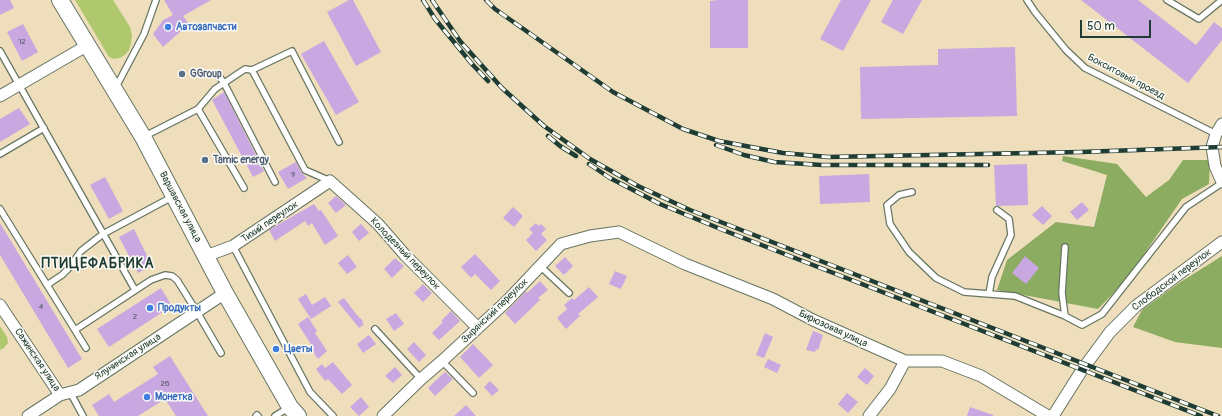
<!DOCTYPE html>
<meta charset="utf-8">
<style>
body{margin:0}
#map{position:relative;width:1222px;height:416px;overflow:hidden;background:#eedebb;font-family:Pangolin,sans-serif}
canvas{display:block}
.scale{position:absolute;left:1080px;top:20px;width:71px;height:18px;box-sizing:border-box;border:2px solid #1f3d34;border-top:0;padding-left:5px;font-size:12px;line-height:14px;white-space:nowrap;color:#1f3d34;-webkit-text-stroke:3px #fdfcf7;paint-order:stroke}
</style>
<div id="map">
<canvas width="1222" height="416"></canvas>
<div class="scale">50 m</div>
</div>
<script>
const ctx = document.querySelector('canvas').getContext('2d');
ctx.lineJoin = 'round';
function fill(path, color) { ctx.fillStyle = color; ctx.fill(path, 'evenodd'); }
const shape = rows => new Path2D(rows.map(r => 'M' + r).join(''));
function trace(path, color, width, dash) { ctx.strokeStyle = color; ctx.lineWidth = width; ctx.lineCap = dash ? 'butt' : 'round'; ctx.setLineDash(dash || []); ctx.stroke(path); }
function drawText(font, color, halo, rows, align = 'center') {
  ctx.font = font + ' Pangolin,sans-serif'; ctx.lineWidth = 3; ctx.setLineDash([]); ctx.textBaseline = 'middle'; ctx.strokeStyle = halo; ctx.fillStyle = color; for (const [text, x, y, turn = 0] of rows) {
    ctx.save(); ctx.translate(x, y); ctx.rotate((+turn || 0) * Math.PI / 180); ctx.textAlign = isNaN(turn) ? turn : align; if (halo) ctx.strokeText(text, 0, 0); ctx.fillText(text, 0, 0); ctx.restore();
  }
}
fill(shape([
 [75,0,113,0,130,27,132,35,131,44,129,50,125,55,120,58,114,59,109,57],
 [0,326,7,337,8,343,4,348,0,350]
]), '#afc86e');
fill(shape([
 [1063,156,1117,164,1146,197,1169,180,1183,160,1210,160,1209,184,1182,199,1142,257,1123,283,1098,309,997,290,1007,260,1056,222,1094,227,1107,175,1062,161],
 [1222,256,1222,348,1175,342,1133,327,1142,310,1179,283]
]), '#8bac61');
fill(shape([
 [0,0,10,0,14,8,0,15],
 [164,0,211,0,183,16,189,24,163,47,153,34,163,20,173,15],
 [349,0,353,0,381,52,356,66,327,12],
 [718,0,748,0,748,48,710,48,710,1],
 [841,0,871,0,843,51,820,39],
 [893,0,922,0,903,34,881,22],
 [1081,0,1138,0,1196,45,1214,22,1222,28,1222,40,1188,83],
 [23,24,38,52,22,61,7,32],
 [324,41,359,102,336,115,301,54],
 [1015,47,1017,116,861,119,860,67,938,65,938,49],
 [224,92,264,171,253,177,212,100],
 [19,108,30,124,0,142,0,119],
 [296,162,301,172,307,178,288,189,278,172],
 [1027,164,1028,205,996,206,994,165],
 [869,174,870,202,820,204,819,176],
 [105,177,123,211,109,219,90,185],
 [336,196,346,205,336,213,328,203],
 [1082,202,1089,210,1077,220,1070,212],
 [314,204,319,211,321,210,338,236,325,245,312,223,308,226,305,221,275,241,269,230],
 [1042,206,1052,216,1043,225,1032,215],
 [513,207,523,216,514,227,503,218],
 [0,223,82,359,68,368,0,255],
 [536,223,538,226,541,224,546,229,541,234,547,240,536,251,526,240,533,233,529,229],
 [361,224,369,233,359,241,352,232],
 [134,229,152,266,138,273,119,237],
 [475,254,500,281,491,290,475,274,471,278,461,267],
 [348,255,357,267,347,274,338,263],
 [1025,256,1039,268,1026,284,1012,273],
 [565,257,573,266,564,275,555,266],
 [395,258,404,266,392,278,384,269],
 [615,271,627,276,621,289,609,284],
 [540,281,548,290,538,298,540,300,515,324,505,313,518,300,526,291,527,293],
 [423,284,432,293,423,302,414,293],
 [589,287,598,297,578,314,580,316,566,329,557,318,567,309,564,305,572,298,574,300],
 [161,288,172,306,109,347,97,329],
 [306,294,312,305,325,297,331,306,311,319,298,299],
 [344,298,356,314,363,321,362,322,364,324,359,328,338,302],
 [451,311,460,321,439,340,432,333,443,322,441,321],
 [396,313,404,324,394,331,386,319],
 [308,317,317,331,315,333,327,351,318,359,312,350,314,349,298,324],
 [813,331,823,335,818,350,816,349,815,352,806,350],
 [765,333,773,337,764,358,756,355],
 [369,335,376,344,363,353,357,344],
 [414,342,426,355,419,362,407,349],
 [473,344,493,365,479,378,460,357],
 [170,356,208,416,176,416,165,399,138,416,99,416,92,405,109,394,114,402,158,374,153,367],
 [768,359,781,365,777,373,764,367],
 [333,362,352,385,342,394,328,379,325,381,316,369,322,364,325,368],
 [395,367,402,375,393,383,385,376],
 [865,368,874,376,867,385,857,377],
 [445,372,453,379,435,396,428,388],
 [490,381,499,390,492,396,484,387],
 [847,393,858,402,848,413,838,404],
 [361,397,369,407,359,416,350,407],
 [466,405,476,416,454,416],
 [970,407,993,415,993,416,967,416]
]), '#c9a7e0');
const service = shape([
 [1027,0,1035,12,1066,50,1085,68,1216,134],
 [1167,0,1199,19,1222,0],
 [0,51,135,290],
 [252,70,305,170,330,181],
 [219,76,224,83,275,182],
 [116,87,144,34,156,0],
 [198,109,244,188],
 [145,136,198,109,215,89,245,69,252,70,292,51,339,142],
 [0,154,44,128],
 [912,192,899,195,887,205,890,224,909,252,936,278,964,292,1015,296,1065,316],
 [0,209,86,348],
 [233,246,310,392,333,416],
 [1065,247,1062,293,1065,316,1082,325,1102,314,1186,207,1222,183],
 [540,266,569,293],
 [47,285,62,275,68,269,81,251,103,234,172,197],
 [989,294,992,277,1011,235,1009,219,997,210],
 [375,329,421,379],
 [75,330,151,280,165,275,172,276,177,280,197,312,221,353],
 [442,361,473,393],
 [70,392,83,416],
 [256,416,257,415,258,416],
 [275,416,288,408]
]);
const minor = shape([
 [0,96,88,45],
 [1222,124,1216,134,1212,147,1215,166,1222,182],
 [206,256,233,246,330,181,378,224,405,255,478,328],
 [0,305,60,395],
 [28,416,60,395,79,390,225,293],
 [383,416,421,379,442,361,507,301,561,244,590,236,619,232,685,264,773,299,813,320,905,361,942,361,981,376,1048,416],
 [869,416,890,389,905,361],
 [1053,416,1082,370,1110,332,1136,306,1222,242]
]);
const secondary = shape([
 [60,0,143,137,225,293,290,407,298,416]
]);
trace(service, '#677563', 8);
trace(minor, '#677563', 13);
trace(secondary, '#677563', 18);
trace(service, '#fff', 5.5);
trace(minor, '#fff', 11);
trace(secondary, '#fff', 16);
const rail = shape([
 [423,0,435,19,472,64,488,81],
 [432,0,460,41,502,88,544,126,590,159,638,186,690,210,1218,416],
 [486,0,495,9,613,92,683,129,719,141,783,153,828,157,1081,152,1222,147],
 [548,136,560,146,576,156],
 [716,145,744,155,774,162,822,165,988,165],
 [589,164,610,178,660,204,723,230,1201,416]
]);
trace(rail, '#1f3d34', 4.5);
trace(rail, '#fdfcf7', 3, [9]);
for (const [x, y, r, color] of [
 [168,27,4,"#3f7fe0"],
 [182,74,4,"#5c6f8a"],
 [205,160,4,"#5c6f8a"],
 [150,308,4,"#3f7fe0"],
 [276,349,4,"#3f7fe0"],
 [147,397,4,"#3f7fe0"]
]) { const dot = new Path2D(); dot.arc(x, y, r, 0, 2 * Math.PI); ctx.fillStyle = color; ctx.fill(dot); trace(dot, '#fdfcf7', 1.5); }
drawText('8px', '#4a585f', null, [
 ["12",22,42],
 ["9",293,175],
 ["4",41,307],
 ["2",135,317],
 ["26",165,384]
]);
drawText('bold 10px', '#366cbe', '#fdfcf7', [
 ["Автозапчасти",176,27],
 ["Продукты",158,308],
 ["Цветы",284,349],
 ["Монетка",155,397]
], 'left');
drawText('bold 10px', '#4e5e75', '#fdfcf7', [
 ["GGroup",190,74],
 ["Tamic energy",213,160]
], 'left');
drawText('10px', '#1f3d34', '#fdfcf7', [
 ["Бокситовый проезд",1126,77,28],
 ["Варшавская улица",180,207,62],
 ["Тихий переулок",270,222,-34],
 ["Колодезный переулок",405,254,46],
 ["Слободской переулок",1172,280,-37],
 ["Зырянский переулок",495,311,-44],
 ["Бирюзовая улица",833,329,25],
 ["Ялунинская улица",128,357,-33],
 ["Сажинская улица",37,360,56]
]);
ctx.letterSpacing = '1px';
drawText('bold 14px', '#1f3d34', '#fdfcf7', [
 ["ПТИЦЕФАБРИКА",98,264]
]);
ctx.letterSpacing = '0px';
</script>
